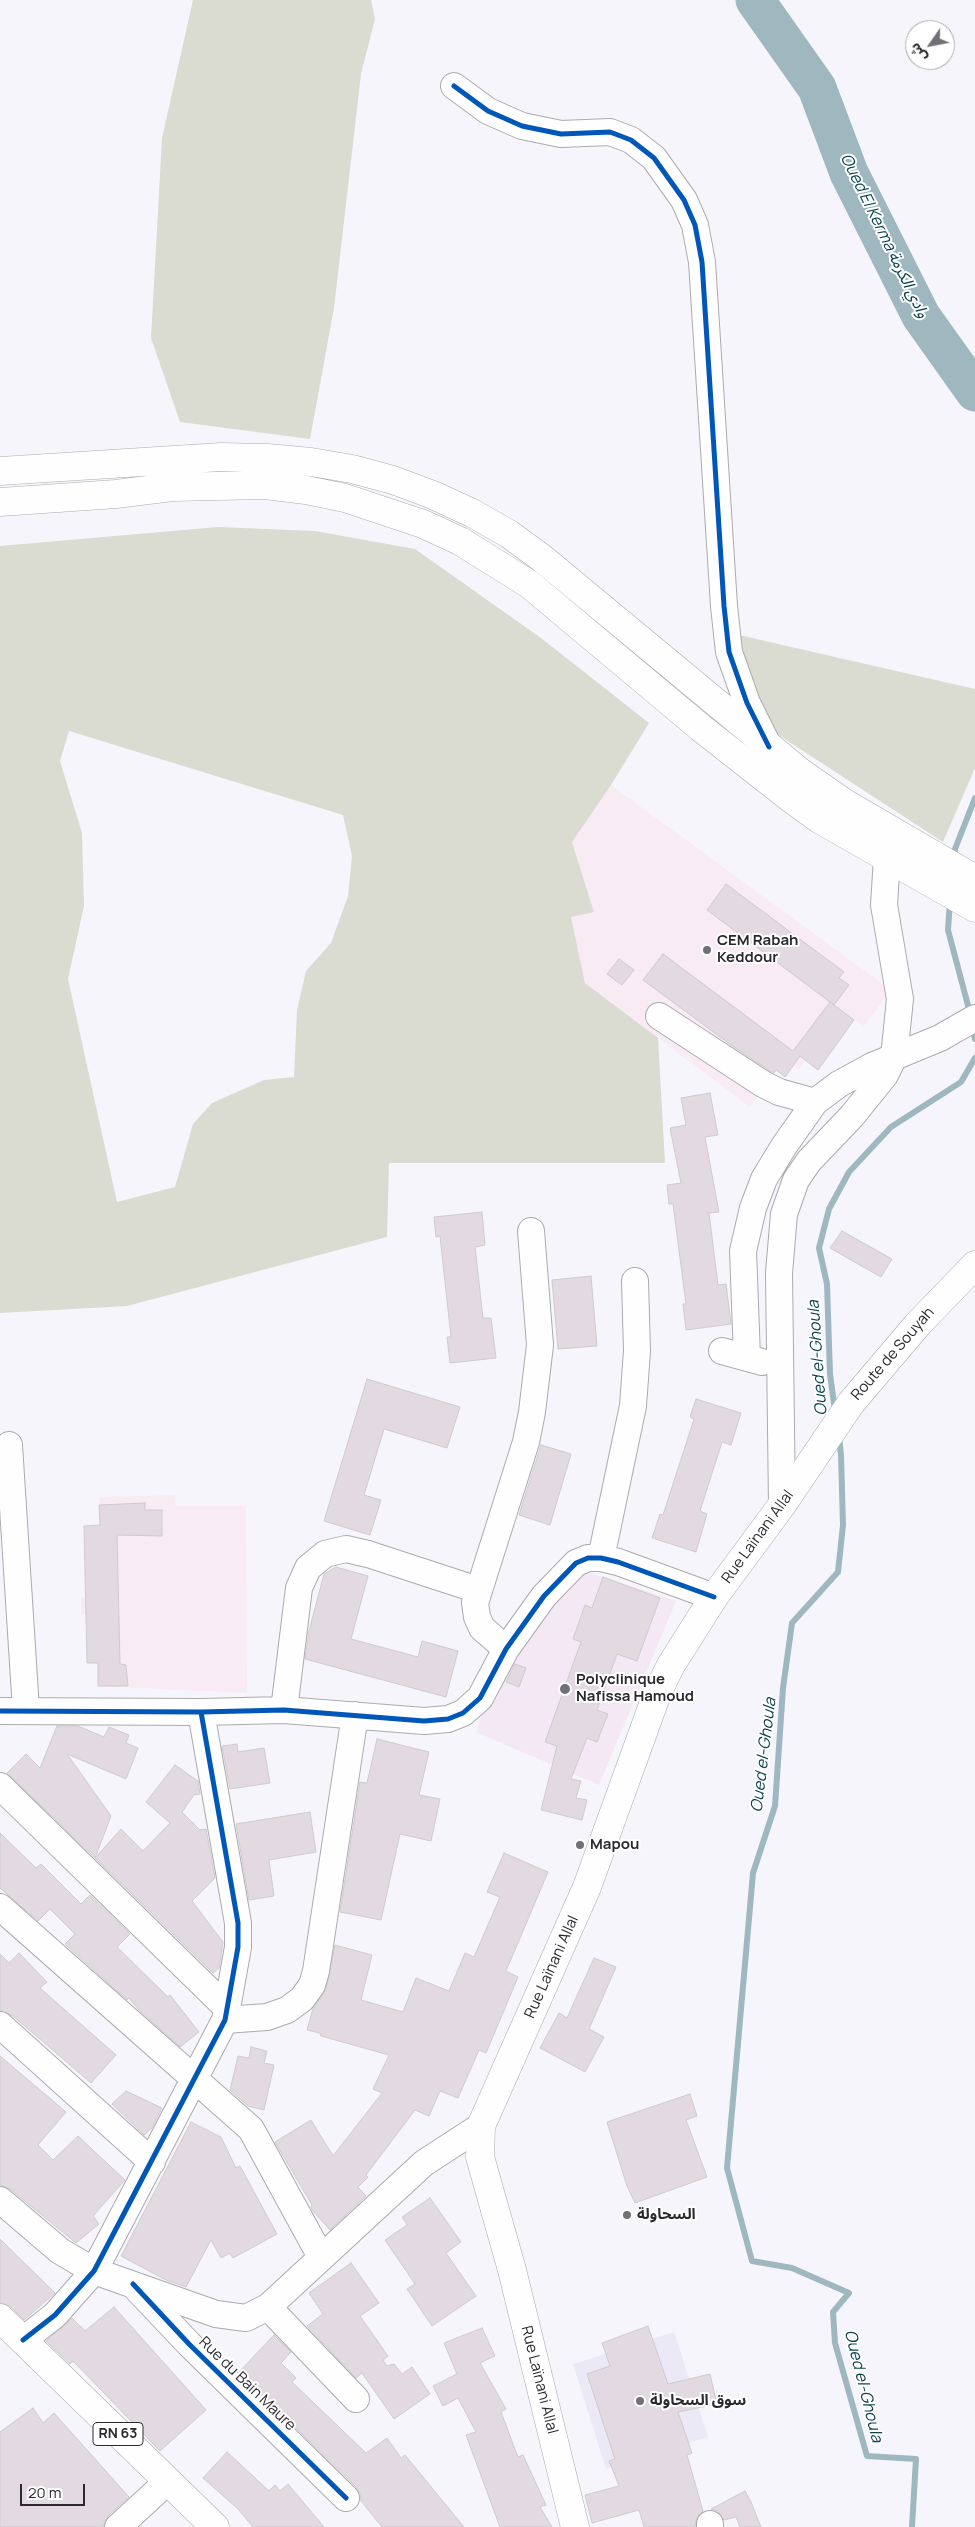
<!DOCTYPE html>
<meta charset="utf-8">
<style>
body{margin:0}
#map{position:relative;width:975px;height:2527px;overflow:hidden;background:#f6f5fb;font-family:Manrope,"Noto Sans Arabic",sans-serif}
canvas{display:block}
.north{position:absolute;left:905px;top:20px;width:50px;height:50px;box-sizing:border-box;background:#fff;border:1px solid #aaa9ab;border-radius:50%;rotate:237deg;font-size:14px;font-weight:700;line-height:20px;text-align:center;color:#2a292e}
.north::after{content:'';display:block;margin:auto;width:18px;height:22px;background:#717076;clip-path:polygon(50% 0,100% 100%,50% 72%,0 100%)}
.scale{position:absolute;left:20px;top:2484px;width:65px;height:22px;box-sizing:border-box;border:2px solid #2a292e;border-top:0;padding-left:6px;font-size:15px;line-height:18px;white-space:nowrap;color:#2a292e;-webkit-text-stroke:4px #fff;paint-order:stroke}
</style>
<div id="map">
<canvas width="975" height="2527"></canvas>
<div class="north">ش</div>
<div class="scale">20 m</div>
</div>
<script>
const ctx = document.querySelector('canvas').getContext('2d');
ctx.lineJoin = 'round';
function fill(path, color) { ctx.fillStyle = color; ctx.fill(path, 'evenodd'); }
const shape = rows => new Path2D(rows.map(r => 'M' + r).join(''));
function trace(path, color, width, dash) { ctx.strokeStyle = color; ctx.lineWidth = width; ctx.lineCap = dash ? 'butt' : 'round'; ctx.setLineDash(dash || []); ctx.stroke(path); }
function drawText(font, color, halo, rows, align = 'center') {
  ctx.font = font + ' Manrope,"Noto Sans Arabic",sans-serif'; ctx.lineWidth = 4; ctx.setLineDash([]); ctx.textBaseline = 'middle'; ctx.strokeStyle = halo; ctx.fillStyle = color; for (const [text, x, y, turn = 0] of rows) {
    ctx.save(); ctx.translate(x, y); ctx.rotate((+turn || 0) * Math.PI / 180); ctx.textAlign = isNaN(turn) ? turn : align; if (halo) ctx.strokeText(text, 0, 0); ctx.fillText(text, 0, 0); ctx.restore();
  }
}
fill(shape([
 [674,2332,708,2437,606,2469,573,2364]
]), '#ebe9f6');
fill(shape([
 [611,785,891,990,864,1026,854,1020,818,1070,805,1060,799,1069,793,1065,785,1077,776,1070,750,1107,585,983,571,917,594,911,572,842],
 [175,1495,176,1506,246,1506,247,1693,98,1686,98,1663,87,1663,86,1614,81,1614,81,1598,85,1598,84,1526,100,1525,99,1497]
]), '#f9ebf4');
fill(shape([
 [581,1570,676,1601,599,1785,476,1732,505,1645]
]), '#f3e8f3');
fill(shape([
 [193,0,371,0,375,19,361,74,334,308,310,439,180,422,151,338,162,138],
 [218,527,315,531,415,549,541,638,649,723,611,785,572,842,594,912,571,917,585,983,658,1038,665,1163,389,1163,387,1237,127,1306,0,1313,0,546],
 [69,731,343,815,352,856,348,896,331,943,306,971,297,1010,294,1077,264,1080,212,1103,193,1124,175,1187,117,1202,68,979,84,906,82,833,60,761],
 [739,635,975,689,975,768,943,842,774,732,752,684]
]), '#dadcd2');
trace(shape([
 [954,859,955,849,975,798],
 [950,901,948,930,970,1013],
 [972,1026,975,1039],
 [835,1411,830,1374,827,1284,819,1248,829,1209,849,1172,891,1127,961,1082,975,1058],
 [839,1436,841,1455,843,1525,838,1572,792,1623,783,1688,775,1806,753,1873,727,2168,752,2261,792,2268,849,2293,833,2312,835,2343,867,2456,916,2459,912,2527]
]), '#9fb8c0', 6);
trace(shape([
 [755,0,817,88,849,173,921,316,975,392]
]), '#9fb8c0', 39);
const building = shape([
 [726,884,844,972,839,978,849,985,834,1005,707,910,726,884],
 [663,954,793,1051,830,1002,854,1020,818,1070,800,1056,785,1077,776,1070,774,1073,770,1071,731,1045,643,980,663,954],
 [619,959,634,970,622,985,607,974,619,959],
 [710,1093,718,1135,705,1137,719,1212,709,1213,718,1285,726,1284,731,1324,686,1330,683,1304,686,1304,673,1204,669,1204,667,1185,681,1183,670,1128,686,1125,681,1098,710,1093],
 [482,1212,485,1245,475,1247,483,1318,491,1318,496,1358,450,1363,447,1337,451,1337,440,1236,436,1237,434,1217,482,1212],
 [842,1231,892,1259,881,1277,830,1248,842,1231],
 [591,1276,597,1346,558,1349,552,1280,591,1276],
 [367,1379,460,1407,447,1448,384,1429,364,1495,381,1500,370,1535,324,1521,367,1379],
 [696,1399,741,1413,731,1445,722,1442,700,1511,707,1514,696,1552,652,1538,660,1514,663,1515,694,1419,690,1417,696,1399],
 [541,1445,571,1454,550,1525,519,1515,541,1445],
 [145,1503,145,1510,162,1510,162,1536,117,1535,120,1664,126,1665,128,1686,98,1686,98,1663,87,1663,84,1526,100,1525,99,1505,145,1503],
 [336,1567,368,1576,351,1639,418,1657,422,1641,458,1651,446,1697,305,1659,309,1631,324,1574,336,1567],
 [603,1577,660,1598,637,1661,617,1654,597,1710,608,1714,597,1742,587,1738,571,1779,581,1781,576,1798,587,1800,582,1820,541,1810,557,1746,545,1742,581,1642,573,1639,585,1605,592,1608,603,1577],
 [515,1664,526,1668,519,1687,506,1682,515,1664],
 [57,1726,78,1726,104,1737,109,1727,129,1735,126,1743,138,1748,126,1779,67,1754,111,1816,95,1858,7,1773,26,1754,40,1768,57,1726],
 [377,1739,429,1752,419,1795,440,1799,431,1841,400,1834,381,1920,340,1912,360,1782,367,1783,377,1739],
 [237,1744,238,1752,264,1748,270,1783,230,1789,222,1746,237,1744],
 [175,1765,198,1781,200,1794,194,1795,182,1812,200,1830,206,1829,215,1878,192,1901,223,1942,219,1968,213,1973,95,1858,121,1829,143,1851,170,1823,146,1802,175,1765],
 [310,1812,316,1852,269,1860,274,1896,249,1900,236,1824,310,1812],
 [0,1833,36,1868,41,1864,81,1904,90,1895,130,1934,117,1947,168,1997,170,1995,199,2032,180,2047,139,2010,129,1998,127,2000,65,1944,75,1934,50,1909,38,1921,0,1888,0,1833],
 [504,1853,548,1872,506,1971,518,1977,486,2053,479,2050,458,2098,440,2091,429,2116,415,2110,366,2175,368,2177,358,2187,366,2196,330,2230,313,2211,311,2207,312,2205,275,2142,311,2120,333,2156,382,2093,373,2089,389,2055,321,2036,320,2033,307,2030,313,2009,326,1989,335,1945,372,1955,361,2000,403,2012,416,1978,449,1991,465,1953,474,1957,500,1897,487,1892,504,1853],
 [19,1953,47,1982,40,1988,116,2055,91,2083,13,2016,0,2010,0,1954,9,1963,19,1953],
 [594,1958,616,1967,589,2029,604,2037,585,2072,540,2048,559,2013,567,2018,594,1958],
 [251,2047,267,2051,264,2063,274,2065,264,2110,248,2106,230,2090,238,2056,249,2058,251,2047],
 [0,2056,66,2112,38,2145,53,2160,78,2136,125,2180,93,2216,99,2224,76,2243,10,2189,0,2185,0,2056],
 [126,2091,162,2108,152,2128,144,2135,112,2104,126,2091],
 [690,2094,697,2116,686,2120,707,2177,635,2203,627,2186,607,2122,690,2094],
 [191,2122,221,2137,236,2168,240,2166,277,2234,233,2258,230,2253,221,2258,211,2240,186,2287,166,2280,121,2256,191,2122],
 [430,2198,461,2242,446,2253,476,2296,432,2326,407,2289,415,2284,385,2240,407,2225,402,2217,430,2198],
 [0,2239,55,2293,24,2320,10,2306,0,2303,0,2239],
 [351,2263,379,2303,360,2316,388,2356,383,2360,387,2366,394,2364,402,2374,412,2367,430,2394,394,2419,362,2373,356,2378,307,2326,323,2314,309,2293,351,2263],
 [114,2307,206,2410,160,2451,73,2361,70,2364,46,2341,72,2318,85,2331,114,2307],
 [648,2326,668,2384,710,2374,717,2404,678,2412,692,2453,687,2455,703,2511,697,2517,695,2527,644,2527,639,2510,592,2523,585,2495,619,2486,609,2461,615,2459,587,2374,610,2366,602,2343,648,2326],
 [482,2328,495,2356,480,2363,506,2409,501,2412,518,2457,523,2455,546,2505,540,2507,552,2527,500,2527,466,2435,476,2432,458,2398,443,2406,433,2386,457,2374,444,2343,482,2328],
 [274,2335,291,2352,281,2363,296,2378,292,2382,366,2453,387,2438,401,2458,405,2455,464,2527,382,2527,361,2501,360,2494,356,2487,239,2372,274,2335],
 [33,2408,43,2423,54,2413,129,2497,108,2516,103,2527,0,2527,0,2432,33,2408],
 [227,2452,269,2491,275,2485,280,2491,288,2484,324,2527,253,2527,238,2509,203,2478,227,2452],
 [745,2491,751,2502,761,2527,740,2527,736,2517,724,2520,718,2511,711,2509,745,2491]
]);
fill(building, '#e2dae0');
trace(building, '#cecbcf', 1);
const minor = shape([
 [454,86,488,111,522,126,561,134,610,132,631,140,654,158,684,200,695,225,702,262,724,606,729,652,747,703,769,747],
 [659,1016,763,1084,779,1092,815,1102],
 [722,1351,762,1362],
 [747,1357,743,1251,753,1208,764,1179,784,1146,815,1102,839,1084,872,1066,940,1038,975,1018],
 [9,1445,26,1710],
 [782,1505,779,1273,784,1214,796,1180,809,1161,852,1116,885,1075,894,1057,900,999,884,905,887,858],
 [601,1558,633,1406,637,1351,635,1281],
 [506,1649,482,1628,477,1617,475,1603,526,1442,532,1412,540,1345,531,1231],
 [284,1710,299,1588,308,1568,325,1554,346,1549,368,1554,478,1590],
 [0,1711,201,1712,284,1710,424,1721,448,1719,463,1713,480,1698,506,1649,544,1596,576,1563,588,1558,601,1558,618,1562,714,1597],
 [0,1786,228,2009],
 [0,1907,251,2129,321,2257],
 [225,2020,267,2017,287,2010,302,1999,312,1985,316,1971,355,1715],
 [0,2025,152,2162],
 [0,2200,60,2251,94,2271,216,2314,246,2318,268,2307,424,2163,481,2126],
 [136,2288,189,2344,346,2498],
 [268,2307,356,2399],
 [23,2340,55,2315,94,2271,225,2020,238,1947,238,1923,201,1712],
 [710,2524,710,2527],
 [118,2527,167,2482]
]);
const major = shape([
 [0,2318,215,2527],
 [575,2527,512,2270,480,2157,481,2126,587,1887,658,1691,671,1665,714,1597,782,1505,851,1403,918,1324,975,1265]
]);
const highway = shape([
 [0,471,221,457,268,458,311,462,352,469,393,480,433,495,472,513,509,534,543,559,800,772,843,802,975,879],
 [0,502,116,494,172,487,265,485,306,490,345,498,423,524,460,541,529,584,701,728,794,801,819,819,975,908]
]);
trace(minor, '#ababaf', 28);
trace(major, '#ababaf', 29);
trace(highway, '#ababaf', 29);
trace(minor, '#fefefe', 26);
trace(major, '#fefefe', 28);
trace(highway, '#fefefe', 28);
trace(shape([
 [454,86,488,111,522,126,561,134,610,132,631,140,654,158,684,200,695,225,702,262,724,606,729,652,747,703,769,747],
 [0,1711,201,1712,284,1710,424,1721,448,1719,463,1713,480,1698,506,1649,544,1596,576,1563,588,1558,601,1558,618,1562,714,1597],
 [133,2284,189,2344,346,2498],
 [23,2340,55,2315,94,2271,225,2020,238,1947,238,1923,201,1712]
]), '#0057b8', 5);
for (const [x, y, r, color] of [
 [707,950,5,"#717076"],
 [565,1689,6,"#717076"],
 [580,1845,5,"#717076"],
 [627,2215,5,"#717076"],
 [640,2401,5,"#717076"]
]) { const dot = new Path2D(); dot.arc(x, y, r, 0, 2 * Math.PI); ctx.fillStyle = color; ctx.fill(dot); trace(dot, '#fff', 2); }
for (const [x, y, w] of [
 [118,2434,50]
]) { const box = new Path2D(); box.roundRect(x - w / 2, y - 11.5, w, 23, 4); ctx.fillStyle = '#fff'; ctx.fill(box); trace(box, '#2a292e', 1); }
drawText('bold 14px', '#2a292e', null, [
 ["RN 63",118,2434]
]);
drawText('bold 15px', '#2a292e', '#fff', [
 ["CEM Rabah",717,941],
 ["Keddour",717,958],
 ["Polyclinique",576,1680],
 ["Nafissa Hamoud",576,1697],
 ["Mapou",590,1845],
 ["السحاولة",637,2215],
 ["سوق السحاولة",650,2401]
], 'left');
drawText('15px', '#2a292e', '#fff', [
 ["Route de Souyah",893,1354,-49],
 ["Rue Laïnani Allal",758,1537,-54],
 ["Rue Laïnani Allal",552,1967,-66],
 ["Rue Laïnani Allal",539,2380,76],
 ["Rue du Bain Maure",247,2384,44]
]);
drawText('italic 16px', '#0a434c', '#fff', [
 ["Oued El Kerma وادي الكرمة",884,236,64],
 ["Oued el-Ghoula",818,1358,-94],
 ["Oued el-Ghoula",764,1755,-83],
 ["Oued el-Ghoula",863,2386,76]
]);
</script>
